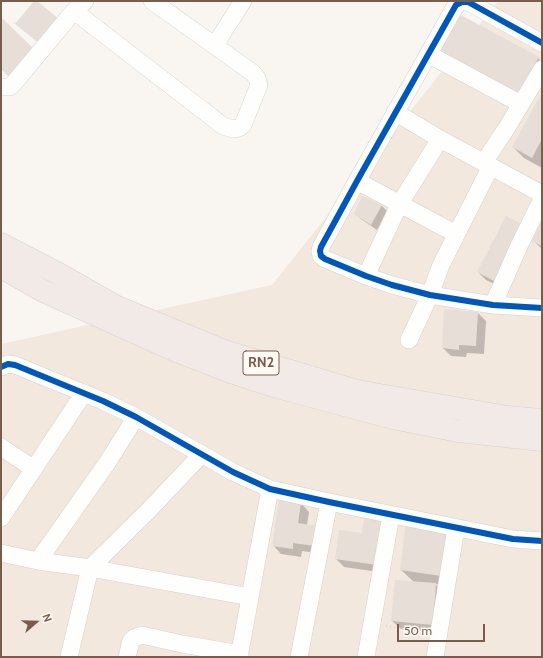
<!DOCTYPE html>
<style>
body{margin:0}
#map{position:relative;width:543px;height:658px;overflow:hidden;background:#f9f5f0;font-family:Cabin,sans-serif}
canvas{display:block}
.frame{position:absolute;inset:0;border:2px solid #7a5c4d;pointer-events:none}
.north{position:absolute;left:16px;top:602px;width:40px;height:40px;-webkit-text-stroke:3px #fffaf3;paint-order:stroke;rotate:70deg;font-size:11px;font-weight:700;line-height:16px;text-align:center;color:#7a5c4d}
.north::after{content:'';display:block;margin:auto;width:14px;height:18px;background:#7a5c4d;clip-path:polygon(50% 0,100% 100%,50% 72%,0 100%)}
.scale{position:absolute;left:397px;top:624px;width:88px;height:18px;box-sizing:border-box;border:2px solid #7a5c4d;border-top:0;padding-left:5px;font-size:12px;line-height:14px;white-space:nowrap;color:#7a5c4d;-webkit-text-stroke:3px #fffaf3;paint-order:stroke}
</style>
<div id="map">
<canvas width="543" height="658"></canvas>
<div class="frame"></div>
<div class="north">N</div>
<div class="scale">50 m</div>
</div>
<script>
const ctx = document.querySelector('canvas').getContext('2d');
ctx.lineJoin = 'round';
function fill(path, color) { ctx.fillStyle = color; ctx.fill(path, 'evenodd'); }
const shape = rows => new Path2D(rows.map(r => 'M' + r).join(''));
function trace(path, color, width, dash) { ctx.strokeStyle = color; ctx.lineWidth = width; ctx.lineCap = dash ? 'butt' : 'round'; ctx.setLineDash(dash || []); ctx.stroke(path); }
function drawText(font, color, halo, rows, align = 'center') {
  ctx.font = font + ' Cabin,sans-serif'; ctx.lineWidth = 3.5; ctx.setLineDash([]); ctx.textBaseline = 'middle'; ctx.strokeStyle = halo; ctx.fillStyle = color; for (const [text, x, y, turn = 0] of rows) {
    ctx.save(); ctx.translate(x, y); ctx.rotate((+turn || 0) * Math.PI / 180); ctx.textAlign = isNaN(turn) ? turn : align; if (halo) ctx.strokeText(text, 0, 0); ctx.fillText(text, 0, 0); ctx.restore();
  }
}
fill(shape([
 [498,1,542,1,542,657,1,657,1,344,272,285]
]), '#f2e8de');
fill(shape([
 [538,58,542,62,530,104,449,60],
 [542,99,542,168,524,158,513,147],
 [363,197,382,206,387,211,377,230,361,219,355,214],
 [506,217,505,289,486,280,478,272],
 [542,223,542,249,533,240],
 [445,310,478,313,486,321,484,354,467,353,466,357,451,356,443,348],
 [301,503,309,512,307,525,323,554,302,551,301,557,281,554,273,545],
 [447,530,452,586,435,584,444,593,441,633,401,629,392,621,414,582,401,570],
 [340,531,385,573,344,567,336,559]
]), '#0003');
fill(shape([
 [34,1,37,1,60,20,40,44,15,24],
 [457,13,539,57,519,94,437,50],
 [2,18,35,50,9,77,1,69,1,20],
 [540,96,542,97,542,139,532,158,512,147],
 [362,196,382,205,371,225,354,214],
 [506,216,525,226,496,282,477,272],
 [542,221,542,246,532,241],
 [444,309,478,312,476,346,459,345,459,350,442,348],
 [279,499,301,503,298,523,318,526,315,546,293,543,293,549,272,546],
 [364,516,383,518,377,565,335,559,339,530,362,533],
 [406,523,447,529,441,576,400,570],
 [395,580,436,583,433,625,391,621]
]), '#e6ded7');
const minor = shape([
 [74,11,223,126,233,129,239,128,243,125,259,85,257,78,253,73,152,1],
 [542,43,468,2,462,2,456,5,357,181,321,247,320,251,321,256,325,259,366,276,392,285,430,295,493,305,542,308],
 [215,45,243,1],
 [428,54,521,104],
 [1,87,10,87,14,83,74,11,85,1],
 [395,112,440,139,542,194],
 [484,162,506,129,542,69],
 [357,181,456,234],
 [366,276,399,205,440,139],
 [493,305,519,246,542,199],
 [409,340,430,295,441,265,491,166],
 [1,367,8,364,15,365,103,401,136,417,233,472,270,489,329,502,513,539,542,541],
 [1,447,34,469],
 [1,518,84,393],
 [1,553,38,561,90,568,250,597],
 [38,561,107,463,136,417],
 [69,657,90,568,148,511,202,454],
 [127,657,131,641,134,638,142,635,182,644,240,654],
 [239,657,270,489],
 [299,657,329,502],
 [366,657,391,515],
 [435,657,456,528]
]);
const highway = shape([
 [1,244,59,274,117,307,224,351,357,391,507,417,542,420],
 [1,267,43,291,174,350,228,371,277,387,393,418,458,431,542,440]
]);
trace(minor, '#d7d1cb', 18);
trace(highway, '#dad1cc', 23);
trace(shape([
 [386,626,425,632]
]), '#dcd5d0', 2, [1, 3]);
trace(minor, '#fefefd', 17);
trace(highway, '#f2eae7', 22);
trace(shape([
 [542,43,468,2,462,2,456,5,357,181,321,247,320,251,321,256,325,259,366,276,392,285,430,295,493,305,542,308],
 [1,367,8,364,15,365,103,401,136,417,233,472,270,489,329,502,513,539,542,541]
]), '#0057b8', 6);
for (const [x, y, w] of [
 [261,363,36]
]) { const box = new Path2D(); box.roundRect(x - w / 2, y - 12, w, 24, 3); ctx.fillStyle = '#fffaf3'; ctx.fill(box); trace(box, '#7a5c4d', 1); }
drawText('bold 14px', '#7a5c4d', null, [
 ["RN2",261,363]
]);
</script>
